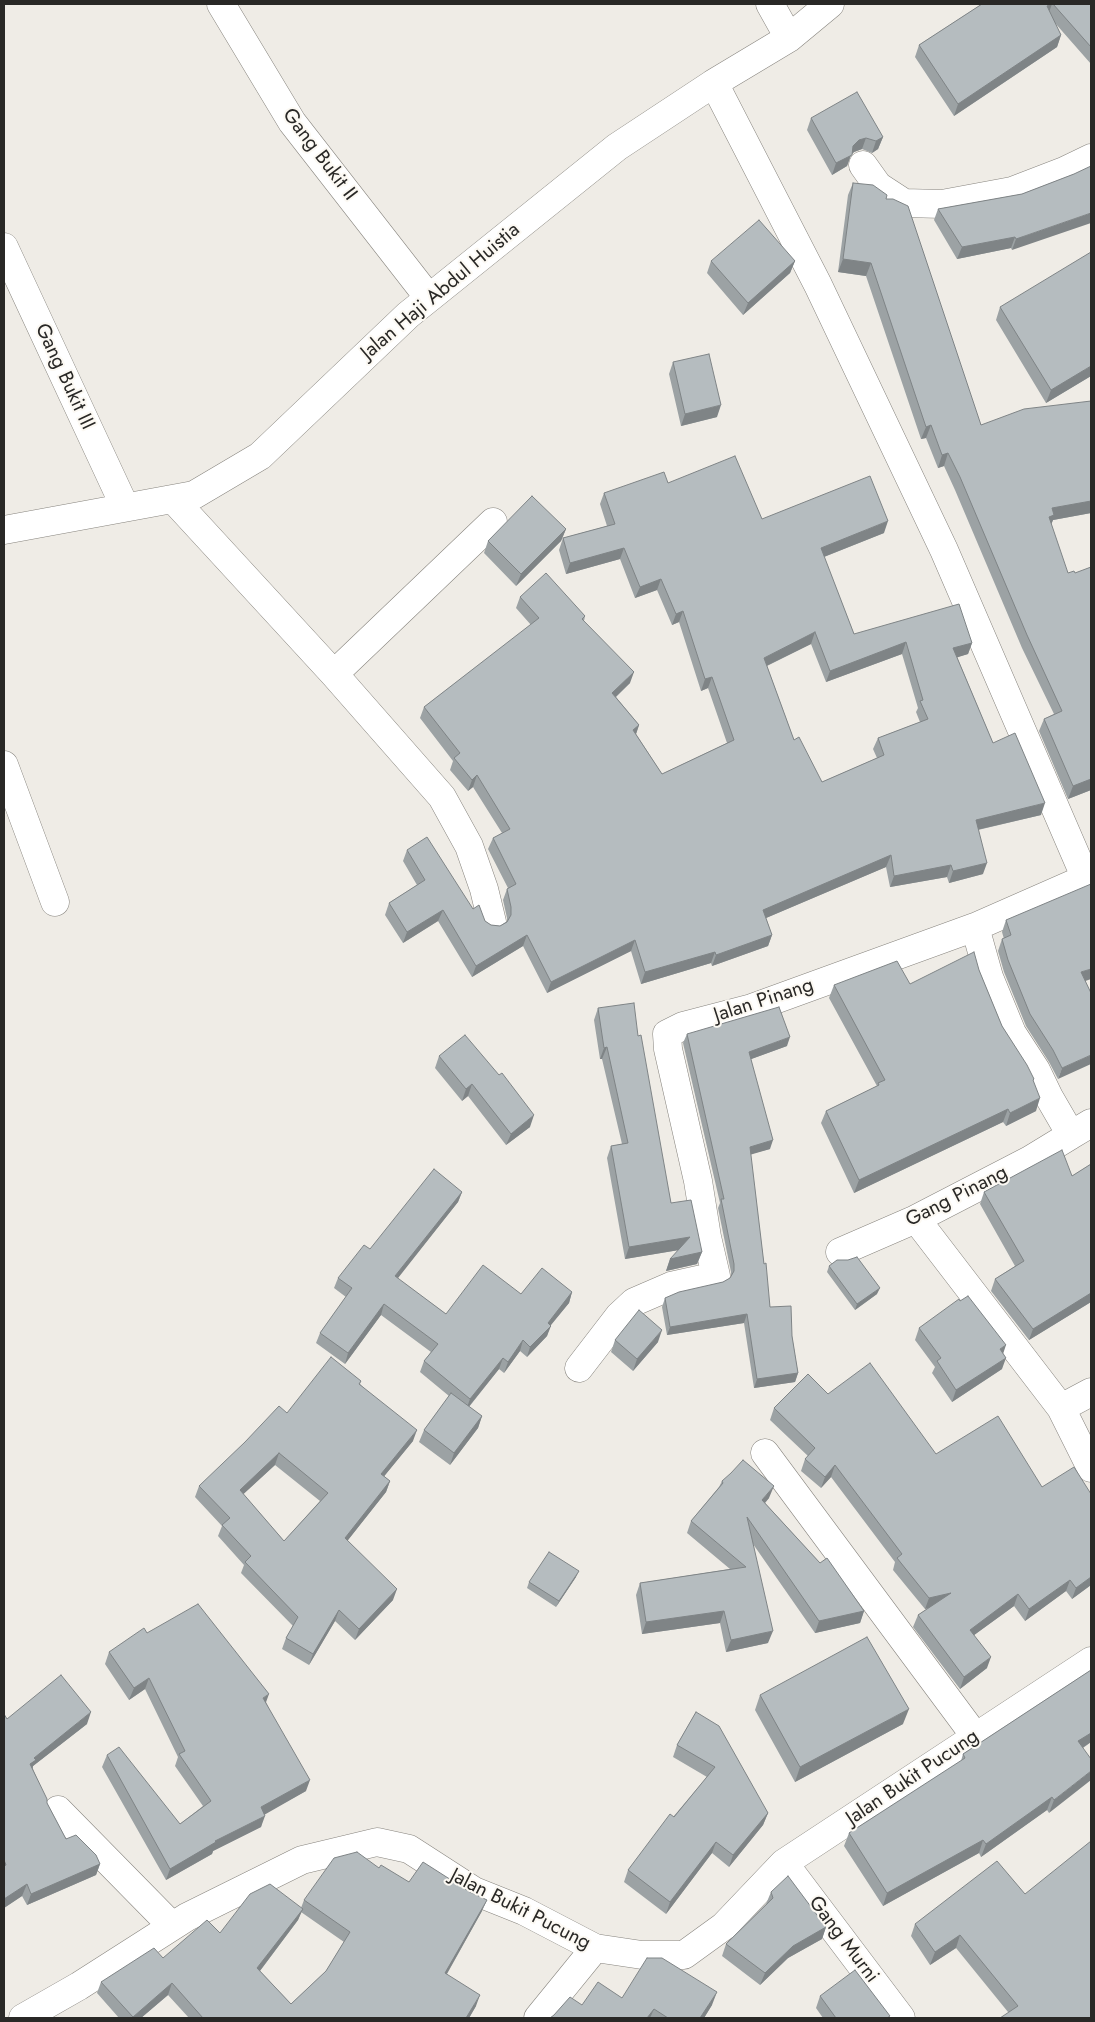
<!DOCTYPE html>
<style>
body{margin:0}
#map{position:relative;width:1095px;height:2022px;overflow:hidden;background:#efece6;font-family:Jost,sans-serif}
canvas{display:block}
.frame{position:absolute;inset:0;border:5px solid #292826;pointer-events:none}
</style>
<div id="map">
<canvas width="1095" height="2022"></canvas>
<div class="frame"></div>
</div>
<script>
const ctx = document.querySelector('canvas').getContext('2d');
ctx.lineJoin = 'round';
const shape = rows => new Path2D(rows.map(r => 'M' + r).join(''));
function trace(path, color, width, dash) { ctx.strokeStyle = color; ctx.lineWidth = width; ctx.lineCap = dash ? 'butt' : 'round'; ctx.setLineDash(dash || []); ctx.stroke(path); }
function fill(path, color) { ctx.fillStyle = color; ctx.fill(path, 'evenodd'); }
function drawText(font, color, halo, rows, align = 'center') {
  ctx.font = font + ' Jost,sans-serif'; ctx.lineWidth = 4; ctx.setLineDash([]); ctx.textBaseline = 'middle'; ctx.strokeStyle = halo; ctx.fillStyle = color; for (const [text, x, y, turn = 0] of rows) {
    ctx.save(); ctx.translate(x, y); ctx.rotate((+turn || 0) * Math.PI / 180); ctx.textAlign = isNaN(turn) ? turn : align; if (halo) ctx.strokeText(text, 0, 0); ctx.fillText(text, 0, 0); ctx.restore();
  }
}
const minor = shape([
 [221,4,292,122,429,298],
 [770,4,789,38],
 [714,83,818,285,944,550,1086,879],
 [863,165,878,186,904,203,942,204,1012,191,1064,171,1091,158],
 [4,247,125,507],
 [173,499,334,674,442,797,469,846,484,889,492,922],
 [4,530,194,495,260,456,408,315,617,147,714,83,789,38,830,4],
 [334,674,493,522],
 [4,765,55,902],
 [975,927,989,977,1012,1033,1036,1070,1049,1097,1071,1135,1091,1123],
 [916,1219,1061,1408,1091,1468],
 [840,1252,916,1219,1030,1160,1071,1135],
 [579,1368,619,1316,634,1302,671,1286,716,1276,707,1237,698,1181,668,1049,667,1034,683,1026,752,1008,975,927,1091,876],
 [1061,1408,1091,1392],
 [765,1453,975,1736],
 [58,1810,172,1926],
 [784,1863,901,2018],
 [23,2018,79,1986,187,1917,302,1860,377,1842,409,1849,474,1891,524,1911,595,1948,642,1955,684,1955,724,1926,784,1863,1091,1661],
 [538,2018,595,1948]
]);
trace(minor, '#87847e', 29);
trace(minor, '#fff', 28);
fill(shape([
 [982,4,1091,4,1091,64,1055,23,1061,35,1057,47,954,116,915,57,919,45],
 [811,118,883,137,878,149,872,153,862,149,854,152,851,155,847,166,832,175,807,130],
 [1074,174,1012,250,1011,248,957,259,934,220,938,209,1022,194],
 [853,183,886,199,981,425,1091,401,1091,513,1053,520,1051,524,1091,790,1068,799,1039,731,1044,719,1054,714,1022,648,955,490,944,466,938,468,926,438,921,439,866,276,838,272,848,195],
 [711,261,795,261,790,273,743,315,707,273],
 [1000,307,1091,376,1046,403,996,320],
 [673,362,717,417,681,426,669,374],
 [668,483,762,519,884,533,824,557,854,634,972,643,968,654,957,657,993,743,1041,815,978,830,983,874,949,883,947,877,890,887,886,867,766,918,772,935,768,946,712,966,711,963,641,984,631,951,547,993,523,946,472,977,438,921,403,943,385,915,389,903,417,885,403,861,407,850,473,909,485,921,491,925,500,926,507,921,507,918,503,900,507,889,508,888,488,849,493,838,502,833,473,787,468,791,450,770,453,761,420,718,424,707,531,625,516,608,520,597,585,616,584,621,630,683,616,697,639,725,636,734,662,774,727,743,708,688,701,691,679,622,672,625,657,590,635,598,620,559,566,574,559,550,563,538,607,526,600,504,604,493],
 [811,644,826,682,902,654,918,708,916,712,920,722,878,738,873,749,877,758,822,782,794,740,767,666],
 [566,529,561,541,516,586,484,553,488,541],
 [1006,920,1085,981,1091,993,1058,1079,1049,1062,1026,1026,1004,972,998,951,1002,939,1004,939,1002,932],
 [979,970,1002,1026,1034,1079,1033,1081,1036,1111,1006,1126,1003,1122,854,1193,821,1123,826,1111,877,1086,829,998,834,985,910,984],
 [598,1008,638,1036,671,1203,702,1252,697,1264,666,1271,670,1259,679,1250,625,1259,607,1158,611,1146,622,1144,602,1059,600,1059,594,1020],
 [687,1034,787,1046,751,1059,770,1149,750,1154,764,1264,770,1307,792,1336,798,1373,795,1382,754,1388,744,1323,667,1335,662,1307,665,1298,723,1282,730,1278,731,1277,731,1272,718,1208,720,1203,683,1043],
 [439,1056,499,1075,530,1127,506,1145,468,1096,462,1101,435,1068],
 [1091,1164,1091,1302,1029,1340,991,1291,995,1279,1015,1266,980,1204,984,1192,1072,1176],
 [462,1192,458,1202,397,1278,446,1314,521,1294,572,1292,569,1303,550,1325,547,1336,527,1357,520,1351,504,1373,499,1369,469,1407,482,1416,478,1428,450,1465,419,1442,424,1430,449,1396,420,1372,424,1361,431,1352,381,1315,345,1364,316,1343,320,1333,346,1297,334,1288,338,1278,370,1249],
 [848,1260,877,1294,855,1310,827,1272,829,1266],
 [919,1328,1003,1354,1002,1369,952,1402,932,1373,935,1367,915,1340],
 [615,1340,658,1342,633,1371,611,1352],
 [361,1381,360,1384,413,1441,384,1476,390,1481,386,1492,347,1541,393,1600,355,1640,335,1621,309,1665,282,1649,286,1638,293,1626,241,1573,244,1565,218,1536,222,1526,195,1497,199,1486,287,1413],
 [275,1465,320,1501,284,1541,243,1494],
 [828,1394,936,1454,1042,1487,1091,1494,1091,1585,1072,1599,1066,1591,1025,1621,1014,1606,974,1635,987,1668,960,1689,913,1627,918,1615,928,1608,925,1609,893,1570,895,1562,831,1477,821,1488,801,1471,805,1459,808,1456,770,1420,774,1408],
 [722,1481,769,1498,765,1503,864,1611,860,1623,815,1633,753,1544,768,1643,726,1652,720,1623,642,1634,636,1595,640,1583,730,1569,687,1533,691,1521,719,1487],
 [576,1577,556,1607,527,1588,529,1582],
 [147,1633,266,1702,306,1791,264,1814,261,1827,213,1851,212,1854,166,1880,102,1767,107,1755,180,1824,203,1806,175,1766,178,1757,145,1689,129,1700,105,1664,109,1652],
 [1091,1670,1091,1742,1083,1748,1049,1813,1047,1810,981,1857,979,1853,883,1906,844,1846,849,1833,961,1761,963,1754],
 [760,1695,903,1724,795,1782,755,1710],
 [696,1712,768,1813,763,1825,729,1867,712,1853,666,1914,624,1882,628,1870,707,1777,673,1757,677,1745],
 [4,1714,7,1719,87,1724,33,1766,33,1769,47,1803,66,1839,100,1864,96,1875,27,1905,22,1896,4,1908],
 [379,1868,409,1882,482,1911,447,1974,476,2006,469,2018,189,2018,168,1995,141,2018,119,2018,97,1993,101,1982,163,1958,220,1933,301,1908,304,1900],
 [301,1912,344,1942,326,1971,291,2004,260,1971,298,1920],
 [771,1892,826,1927,822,1939,788,1958,760,1985,722,1956,726,1944,766,1904],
 [1025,1894,1091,2018,1008,2012,956,1948,930,1965,911,1936,915,1924],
 [820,1996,889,2018,823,2018,816,2008],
 [622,1998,712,2005,704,2018,550,2018,582,2005]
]), '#9ca2a4');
fill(shape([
 [1051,4,1052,4,1048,15,1047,6],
 [1061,35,1057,47,954,116,958,104],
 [883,137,878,149,872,153,876,141],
 [866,138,862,149,854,152,851,155,847,166,832,175,836,163,859,140],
 [1091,213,1091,223,1012,250,1016,239],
 [1015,237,1011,248,957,259,962,247],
 [843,259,871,263,866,276,838,272],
 [795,261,790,273,743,315,748,303],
 [1091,366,1091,376,1046,403,1051,390],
 [721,405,717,417,681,426,685,414],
 [931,425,926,438,921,439,926,427],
 [948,453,944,466,938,468,942,455],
 [1091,501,1091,513,1053,520,1050,528,1044,530,1052,508],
 [888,521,884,533,816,560,821,548],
 [566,529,561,541,516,586,521,574],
 [624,548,620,559,566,574,570,563],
 [661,579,657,590,635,598,640,587],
 [683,611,679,622,672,625,676,614],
 [815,632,811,644,760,669,764,658],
 [906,642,902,654,826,682,830,671],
 [972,643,968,654,949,660,953,648],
 [634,672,630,683,608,704,612,693],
 [712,677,708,688,701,691,705,679],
 [639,725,635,737,633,730],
 [477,775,473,787,468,791,472,780],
 [1091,779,1091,790,1068,799,1073,786],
 [1045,803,1041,815,972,831,976,820],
 [891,855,886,867,759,921,763,910],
 [987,863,983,874,949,883,953,871],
 [951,865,947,877,890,887,894,876],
 [443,910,438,921,403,943,407,932],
 [527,935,523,946,472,977,476,966],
 [772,935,768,946,712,966,716,955],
 [635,940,631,951,547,993,551,982],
 [715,952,711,963,641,984,645,972],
 [1091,969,1091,979,1077,984,1081,972],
 [790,1037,787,1046,746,1061,749,1052],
 [607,1047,602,1059,600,1059,604,1048],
 [1091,1055,1091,1064,1058,1079,1062,1068],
 [472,1084,468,1096,462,1101,466,1089],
 [1040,1098,1036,1111,1006,1126,1010,1113],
 [1008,1109,1003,1122,854,1193,859,1180],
 [534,1115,530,1127,506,1145,511,1134],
 [773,1140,770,1149,746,1156,750,1147],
 [462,1192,458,1202,391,1287,395,1276],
 [690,1237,685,1249,625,1259,629,1247],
 [702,1252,697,1264,666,1271,670,1259],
 [880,1288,877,1294,855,1310,857,1304],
 [572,1292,569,1303,547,1330,551,1326,547,1336,527,1357,530,1347,548,1323],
 [1091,1293,1091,1302,1029,1340,1033,1329],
 [384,1304,381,1315,345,1364,348,1353],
 [747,1314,744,1323,667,1335,670,1327],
 [662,1330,658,1342,633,1371,637,1359],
 [523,1340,520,1351,504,1373,508,1362],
 [1006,1345,1002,1357,1000,1349],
 [503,1358,499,1369,466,1410,470,1399],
 [1006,1358,1002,1369,952,1402,956,1390],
 [798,1373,795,1382,754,1388,757,1379],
 [482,1416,478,1428,450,1465,454,1453],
 [417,1430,413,1441,377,1485,381,1474],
 [279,1453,275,1465,236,1501,240,1490],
 [835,1465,831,1477,821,1488,825,1477],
 [390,1481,386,1492,341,1549,345,1538],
 [774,1486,769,1498,758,1511,762,1500],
 [579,1571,576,1577,556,1607,559,1601],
 [1091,1577,1091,1585,1072,1599,1076,1588],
 [1070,1580,1066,1591,1025,1621,1029,1609],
 [397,1589,393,1600,355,1640,359,1629],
 [951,1593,947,1604,925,1609,929,1598],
 [1018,1594,1014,1606,966,1641,970,1630],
 [339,1610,335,1621,309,1665,313,1654],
 [724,1611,720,1623,642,1634,646,1622],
 [864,1611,860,1623,815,1633,819,1621],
 [773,1631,768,1643,726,1652,731,1640],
 [991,1657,987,1668,960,1689,964,1677],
 [149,1678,145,1689,129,1700,134,1688],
 [269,1694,265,1705,263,1698],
 [909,1709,903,1724,795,1782,800,1767],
 [91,1712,87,1724,33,1766,31,1772,30,1764,34,1758],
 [1091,1733,1091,1742,1073,1754,1078,1741],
 [1091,1771,1091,1780,1049,1813,1054,1800],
 [310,1780,306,1791,257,1819,261,1807],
 [1052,1797,1047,1810,981,1857,986,1844],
 [768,1813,763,1825,729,1867,733,1855],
 [265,1816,261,1827,213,1851,212,1854,166,1880,170,1869,215,1841],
 [983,1840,979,1853,883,1906,887,1893],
 [716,1842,712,1853,666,1914,670,1902],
 [100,1864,96,1875,27,1905,31,1894],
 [27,1884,22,1896,4,1908,4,1899],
 [487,1900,482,1911,441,1984,445,1973],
 [303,1909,298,1920,253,1980,257,1968],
 [826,1927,822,1939,788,1958,760,1985,765,1973,793,1946],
 [960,1935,956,1948,930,1965,935,1952],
 [172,1983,168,1995,141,2018,132,2018],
 [717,1992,712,2005,704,2018,700,2018],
 [480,1995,476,2006,469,2018,466,2018],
 [654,2009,650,2018,647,2018]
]), '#7f8486');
const building = shape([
 [982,4,1051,4,1047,6,1061,35,958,104,919,45,982,4],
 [1053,4,1091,4,1091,47,1053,4],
 [857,92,883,137,876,141,866,138,859,140,853,146,852,155,836,163,811,118,857,92],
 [1091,166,1091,213,1016,239,1015,237,962,247,938,209,1022,194,1074,174,1091,166],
 [853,183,873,185,887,195,886,199,893,199,908,206,981,425,1024,409,1091,401,1091,501,1052,508,1054,515,1049,517,1068,573,1074,571,1075,573,1091,567,1091,779,1073,786,1044,719,1062,711,1027,635,960,477,948,453,942,455,931,425,926,427,871,263,843,259,853,183],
 [759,220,795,261,748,303,711,261,759,220],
 [1091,252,1091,366,1051,390,1000,307,1091,252],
 [709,354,721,405,685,414,673,362,709,354],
 [735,456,762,519,870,476,888,521,821,548,854,634,959,604,972,643,953,648,993,743,1015,733,1045,803,976,820,987,863,953,871,951,865,894,876,891,855,763,910,772,935,716,955,715,952,645,972,635,940,551,982,527,935,476,966,443,910,407,932,389,903,425,880,407,850,427,837,473,909,479,905,485,921,491,925,500,926,507,922,511,915,511,907,507,889,516,884,493,838,510,829,477,775,472,780,454,758,460,753,424,707,539,618,520,597,546,573,585,616,582,619,634,672,612,693,639,725,633,730,662,774,734,740,712,677,705,679,683,611,676,614,661,579,640,587,624,548,570,563,563,538,615,524,604,493,664,472,668,483,735,456],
 [815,632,830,671,906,642,923,700,920,701,928,719,878,738,884,755,822,782,799,737,794,740,764,658,815,632],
 [532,496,566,529,521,574,488,541,532,496],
 [1091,884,1091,969,1081,972,1091,993,1091,1055,1062,1068,1053,1050,1030,1014,1008,960,1002,939,1011,935,1006,920,1091,884],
 [974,952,979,970,1002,1026,1027,1065,1034,1079,1033,1080,1040,1098,1010,1113,1008,1109,859,1180,826,1111,879,1085,878,1083,885,1080,834,985,897,961,910,984,974,952],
 [634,1003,638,1036,641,1035,671,1203,691,1200,702,1252,670,1259,690,1237,629,1247,611,1146,628,1143,607,1047,604,1048,598,1008,634,1003],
 [779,1007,790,1037,749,1052,773,1140,750,1147,764,1264,766,1263,770,1307,791,1306,792,1336,798,1373,757,1379,747,1314,670,1327,665,1298,679,1292,723,1282,730,1278,734,1271,734,1264,721,1199,724,1199,687,1034,779,1007],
 [465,1035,499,1075,502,1073,534,1115,511,1134,472,1084,466,1089,439,1056,465,1035],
 [1062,1150,1072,1176,1091,1164,1091,1293,1033,1329,995,1279,1024,1261,984,1192,1062,1150],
 [434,1169,462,1192,395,1276,446,1314,483,1265,521,1294,542,1268,572,1292,548,1323,551,1326,530,1347,523,1340,508,1362,503,1358,470,1399,424,1361,438,1344,384,1304,348,1353,320,1333,352,1288,338,1278,364,1245,370,1249,434,1169],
 [857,1257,880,1288,857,1304,829,1266,837,1260,848,1260,857,1257],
 [968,1296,1006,1345,1000,1349,1006,1358,956,1390,937,1361,941,1358,919,1328,959,1299,960,1301,968,1296],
 [639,1310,662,1330,637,1359,615,1340,639,1310],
 [331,1357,361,1381,359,1384,417,1430,381,1474,390,1481,345,1538,397,1589,359,1629,339,1610,313,1654,286,1638,298,1617,245,1562,251,1556,222,1525,230,1518,199,1486,245,1442,279,1406,287,1413,331,1357],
 [279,1453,328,1493,284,1541,240,1490,279,1453],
 [870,1363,936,1454,998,1416,1042,1487,1074,1467,1091,1494,1091,1577,1076,1588,1070,1580,1029,1609,1018,1594,970,1630,991,1657,964,1677,918,1615,951,1593,929,1598,897,1558,902,1554,835,1465,825,1477,805,1459,815,1448,774,1408,808,1374,828,1394,870,1363],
 [451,1393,482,1416,454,1453,424,1430,451,1393],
 [743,1460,774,1486,762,1500,820,1563,827,1558,864,1611,819,1621,747,1517,773,1631,731,1640,724,1611,646,1622,640,1583,746,1567,691,1521,723,1483,722,1481,731,1473,743,1460],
 [549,1552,579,1571,559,1601,529,1582,549,1552],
 [198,1604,269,1694,263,1698,310,1780,261,1807,265,1816,215,1841,216,1842,170,1869,107,1755,119,1747,180,1824,211,1801,179,1754,185,1751,149,1678,134,1688,109,1652,144,1628,147,1633,198,1604],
 [867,1637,909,1709,800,1767,760,1695,867,1637],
 [1091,1670,1091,1733,1078,1741,1091,1759,1091,1771,1054,1800,1052,1797,986,1844,983,1840,887,1893,849,1833,965,1758,963,1754,1091,1670],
 [61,1675,91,1712,34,1758,36,1760,30,1764,47,1799,47,1803,66,1839,76,1835,96,1855,100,1864,31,1894,27,1884,4,1899,4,1866,6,1865,4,1860,4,1714,7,1719,61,1675],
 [696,1712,719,1726,768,1813,733,1855,716,1842,670,1902,628,1870,670,1814,674,1817,715,1767,677,1745,696,1712],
 [1091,1841,1091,2018,1000,2018,1018,2006,960,1935,935,1952,915,1924,997,1861,1025,1894,1091,1841],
 [357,1852,379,1868,381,1865,409,1882,423,1862,470,1892,487,1900,445,1973,480,1995,466,2018,203,2018,172,1983,133,2017,101,1982,154,1948,163,1958,207,1920,220,1933,250,1894,270,1884,303,1909,257,1968,291,2004,326,1971,350,1932,304,1900,334,1858,357,1852],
 [788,1876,826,1927,793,1946,765,1973,726,1944,773,1898,771,1892,788,1876],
 [647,1958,662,1958,717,1992,700,2018,668,2018,654,2009,647,2018,550,2018,554,2015,570,1997,582,2005,598,1982,622,1998,647,1958],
 [855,1970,890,2016,887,2018,836,2018,820,1996,855,1970]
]);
fill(building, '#b5bcbf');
trace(building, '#7f8486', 1);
drawText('20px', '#292826', '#fcf9f3', [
 ["Gang Bukit II",319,155,53],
 ["Jalan Haji Abdul Huistia",441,292,-40],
 ["Gang Bukit III",64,377,65],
 ["Jalan Pinang",764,1001,-18],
 ["Gang Pinang",957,1197,-27],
 ["Jalan Bukit Pucung",913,1778,-34],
 ["Jalan Bukit Pucung",520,1910,27],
 ["Gang Murni",843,1940,53]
]);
</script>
